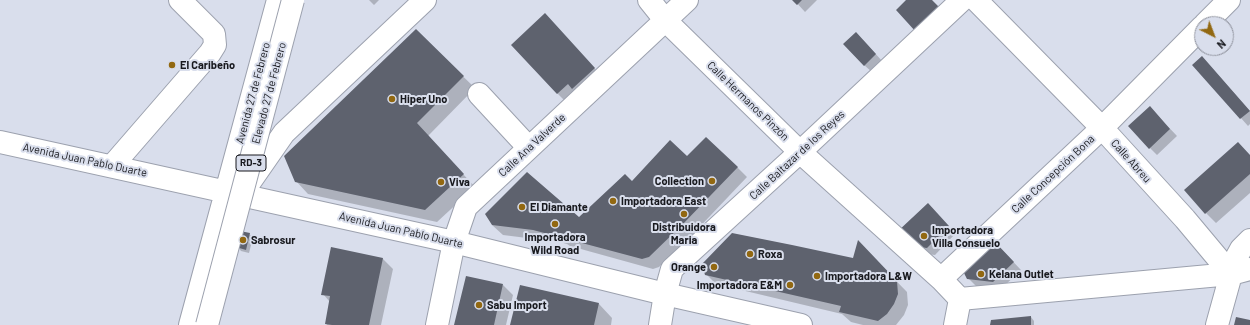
<!DOCTYPE html>
<meta charset="utf-8">
<style>
body{margin:0}
#map{position:relative;width:1250px;height:325px;overflow:hidden;background:#d9deec;font-family:Barlow,sans-serif}
canvas{display:block}
.north{position:absolute;left:1194px;top:16px;width:40px;height:40px;box-sizing:border-box;background:#d9deec;border:1px solid #8c8f9a;border-radius:50%;rotate:138deg;font-size:11px;font-weight:700;line-height:16px;text-align:center;color:#18191e}
.north::after{content:'';display:block;margin:auto;width:14px;height:18px;background:#926811;clip-path:polygon(50% 0,100% 100%,50% 72%,0 100%)}
</style>
<div id="map">
<canvas width="1250" height="325"></canvas>
<div class="north">N</div>
</div>
<script>
const ctx = document.querySelector('canvas').getContext('2d');
ctx.lineJoin = 'round';
function fill(path, color) { ctx.fillStyle = color; ctx.fill(path, 'evenodd'); }
const shape = rows => new Path2D(rows.map(r => 'M' + r).join(''));
function trace(path, color, width, dash) { ctx.strokeStyle = color; ctx.lineWidth = width; ctx.lineCap = dash ? 'butt' : 'round'; ctx.setLineDash(dash || []); ctx.stroke(path); }
function drawText(font, color, halo, rows, align = 'center') {
  ctx.font = font + ' Barlow,sans-serif'; ctx.lineWidth = 4; ctx.setLineDash([]); ctx.textBaseline = 'middle'; ctx.strokeStyle = halo; ctx.fillStyle = color; for (const [text, x, y, turn = 0] of rows) {
    ctx.save(); ctx.translate(x, y); ctx.rotate((+turn || 0) * Math.PI / 180); ctx.textAlign = isNaN(turn) ? turn : align; if (halo) ctx.strokeText(text, 0, 0); ctx.fillText(text, 0, 0); ctx.restore();
  }
}
fill(shape([
 [369,0,379,0,374,5],
 [794,0,817,0,805,12],
 [555,25,604,79,567,103,557,93],
 [416,31,475,88,428,136,475,187,437,222,308,194,296,181],
 [863,40,883,62,872,72,864,65],
 [1202,57,1250,111,1250,124,1248,126,1194,65],
 [1157,115,1177,136,1157,155,1150,148],
 [1250,155,1250,193,1216,223,1206,213],
 [687,158,737,167,747,177,692,235,659,267,653,269,570,246,567,244,545,238,543,240,503,235,492,225,579,219,632,182],
 [935,212,955,234,935,255,927,254,905,239],
 [249,234,253,237,249,253,241,251,238,247],
 [332,248,383,259,393,269,381,325,327,325,326,323,330,302,323,294],
 [1003,251,1021,270,1001,289,976,286,968,278],
 [868,252,907,292,908,305,904,315,896,325,863,325,851,322,842,314,716,284,706,274,853,260],
 [503,285,513,295,506,325,455,325],
 [599,304,612,318,611,325,511,325],
 [1031,317,1034,321,1034,325,991,325]
]), '#0003');
fill(shape([
 [792,0,802,0,797,5],
 [906,0,932,0,941,9,916,32,896,10],
 [545,13,595,68,572,89,568,84,557,94,511,45],
 [416,29,464,76,417,123,464,174,425,210,295,182,284,156],
 [856,32,876,54,864,66,843,44],
 [1202,56,1250,111,1240,119,1192,65],
 [1150,106,1170,129,1149,149,1128,126],
 [706,137,738,167,682,225,649,257,642,259,533,230,492,225,485,214,527,172,579,217,625,174,632,181,670,140,687,156],
 [1238,142,1250,155,1250,174,1205,214,1184,190],
 [928,203,949,226,927,248,918,247,897,232],
 [240,231,250,233,246,250,236,247],
 [732,233,792,245,853,258,858,240,897,281,898,294,894,304,887,314,878,321,839,312,841,306,705,275,702,264],
 [996,243,1014,262,993,282,967,279,964,273],
 [331,247,383,258,369,325,332,325,325,324,330,296,321,295],
 [466,276,503,284,494,325,454,325],
 [520,285,599,303,594,325,510,325],
 [1031,316,1031,325,990,325,991,320],
 [1236,317,1250,320,1250,325,1234,325]
]), '#5e626e');
const minor = shape([
 [649,0,665,20,800,152,941,279],
 [976,0,1102,128,1185,219,1231,274],
 [1205,24,1229,0],
 [479,94,529,148],
 [112,166,210,53,215,45,214,34,180,0],
 [243,192,284,133,425,0],
 [960,299,1231,274,1250,269],
 [437,325,454,242,466,207,687,0],
 [660,325,665,294,672,269,800,152,962,0],
 [955,325,960,299,941,279,1102,128,1202,27],
 [1217,325,1235,260,1241,249,1250,240]
]);
const major = shape([
 [0,142,454,242,665,294,801,325],
 [190,325,278,0]
]);
trace(minor, '#9ca1ae', 24);
trace(major, '#9ca1ae', 24);
trace(minor, '#fff', 22);
trace(major, '#fff', 22);
const highwayBridge = shape([
 [207,325,293,0]
]);
trace(highwayBridge, '#9ca1ae', 24, []);
trace(highwayBridge, '#fff', 22);
for (const [x, y, r, color] of [
 [172,65,4,"#926811"],
 [392,99,4,"#926811"],
 [712,181,4,"#926811"],
 [441,182,4,"#926811"],
 [613,201,4,"#926811"],
 [522,207,4,"#926811"],
 [684,214,4,"#926811"],
 [555,224,4,"#926811"],
 [924,236,4,"#926811"],
 [243,240,4,"#926811"],
 [750,254,4,"#926811"],
 [714,267,4,"#926811"],
 [981,274,4,"#926811"],
 [817,276,4,"#926811"],
 [790,285,4,"#926811"],
 [479,305,4,"#926811"]
]) { const dot = new Path2D(); dot.arc(x, y, r, 0, 2 * Math.PI); ctx.fillStyle = color; ctx.fill(dot); trace(dot, '#d9deec', 1.5); }
for (const [x, y, w] of [
 [251,163,30]
]) { const box = new Path2D(); box.roundRect(x - w / 2, y - 8, w, 16, 3); ctx.fillStyle = '#d9deec'; ctx.fill(box); trace(box, '#18191e', 1); }
drawText('bold 10px', '#18191e', null, [
 ["RD-3",251,163]
]);
drawText('bold 11px', '#18191e', '#d9deec', [
 ["El Caribeño",180,65],
 ["Hiper Uno",400,99],
 ["Collection",704,181,"right"],
 ["Viva",449,182],
 ["Importadora East",621,201],
 ["El Diamante",530,207],
 ["Distribuidora",684,227,"center"],
 ["Maria",684,240,"center"],
 ["Importadora",932,230],
 ["Villa Consuelo",932,243],
 ["Importadora",555,237,"center"],
 ["Wild Road",555,250,"center"],
 ["Sabrosur",251,240],
 ["Roxa",758,254],
 ["Orange",706,267,"right"],
 ["Kelana Outlet",989,274],
 ["Importadora L&W",825,276],
 ["Importadora E&M",782,285,"right"],
 ["Sabu Import",487,305]
], 'left');
drawText('11px', '#18191e', '#d9deec', [
 ["Avenida 27 de Febrero",253,93,-75],
 ["Elevado 27 de Febrero",269,93,-75],
 ["Calle Hermanos Pinzón",748,101,44],
 ["Calle Ana Valverde",532,145,-43],
 ["Calle Baltazar de los Reyes",797,155,-43],
 ["Avenida Juan Pablo Duarte",85,160,12],
 ["Calle Abreu",1131,161,48],
 ["Calle Concepción Bona",1053,174,-43],
 ["Avenida Juan Pablo Duarte",401,230,13]
]);
</script>
